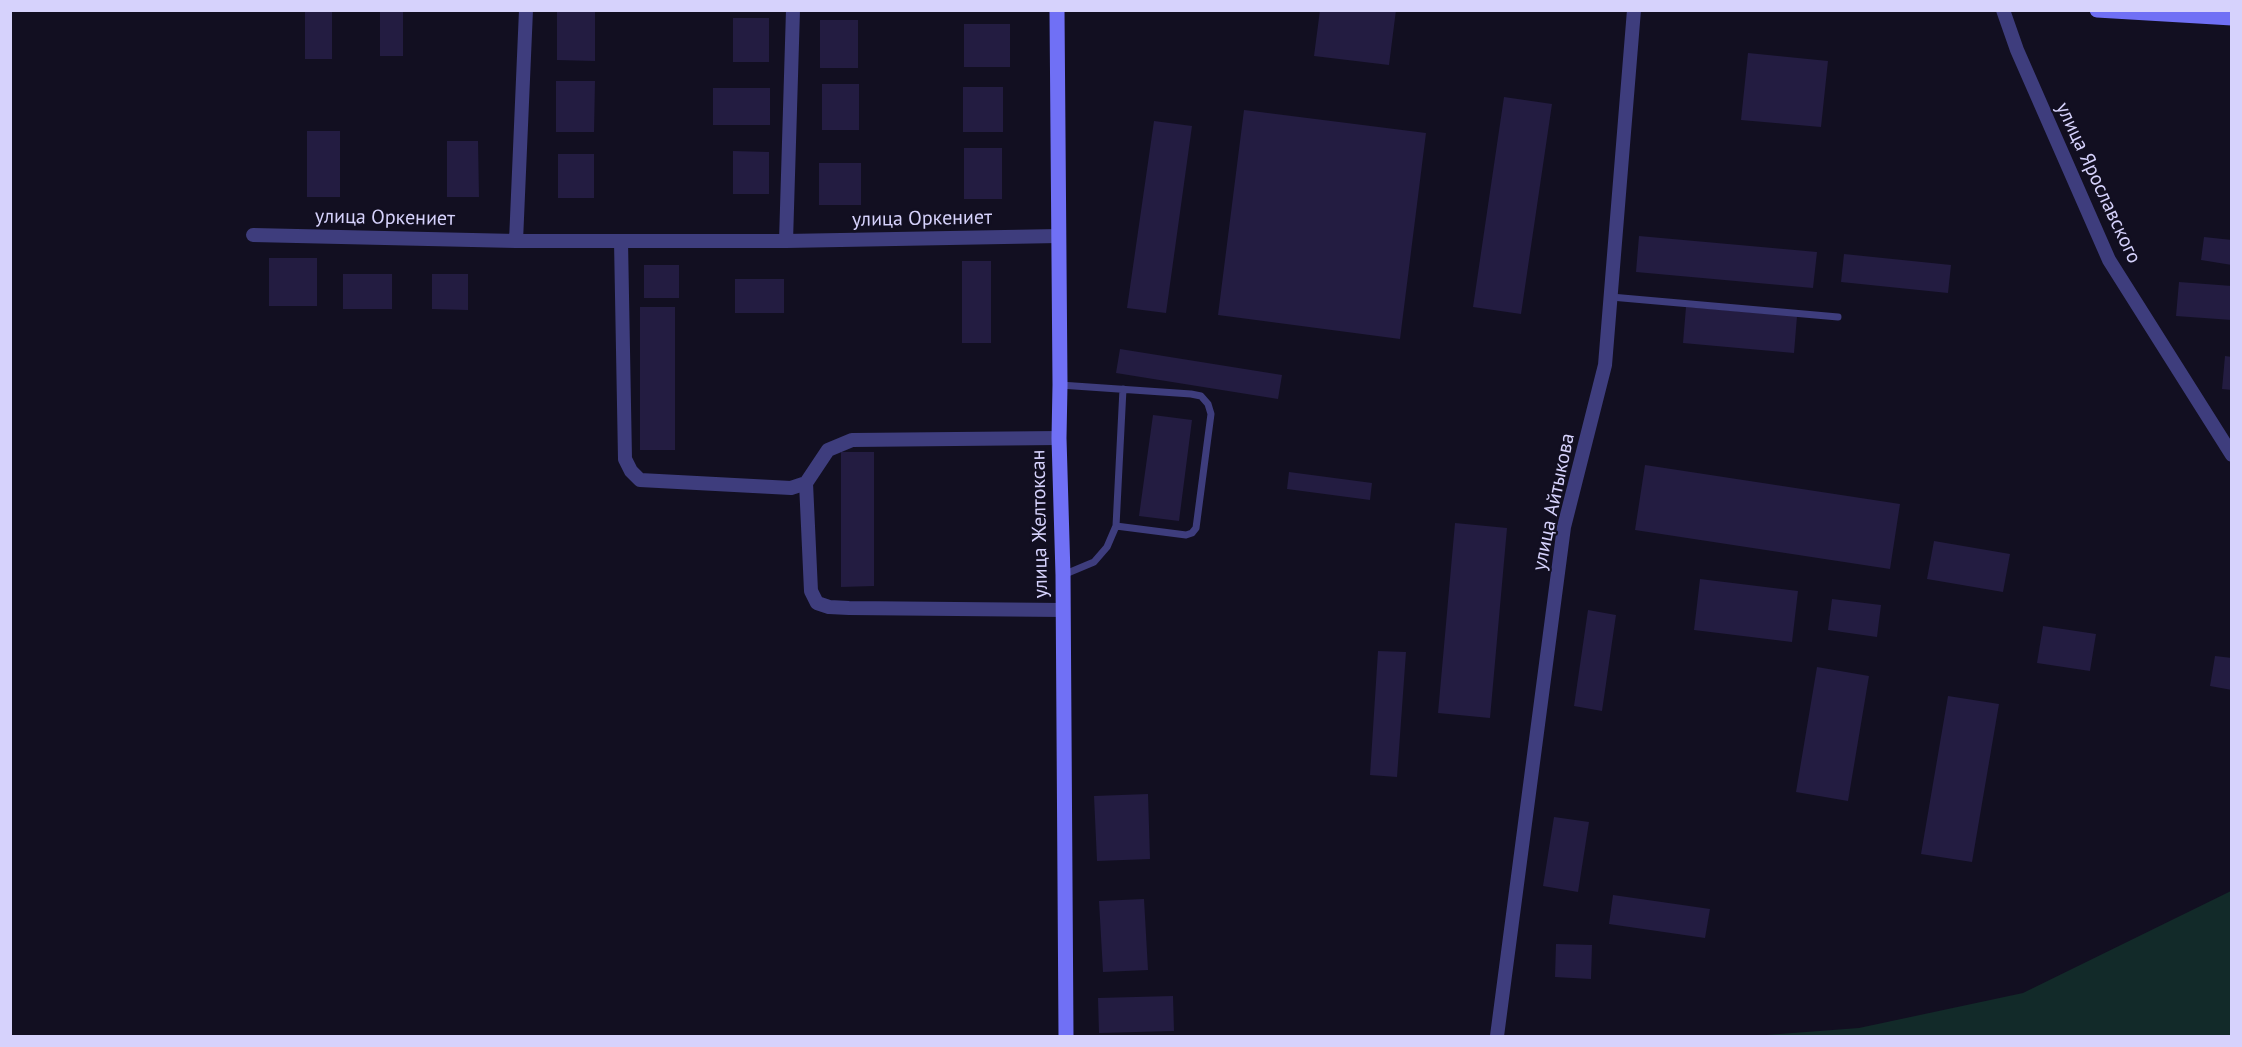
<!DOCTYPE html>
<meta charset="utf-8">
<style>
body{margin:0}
#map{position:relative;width:2242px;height:1047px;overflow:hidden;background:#120f21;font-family:"PT Sans",sans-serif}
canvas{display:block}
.frame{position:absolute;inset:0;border:12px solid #d6d2fc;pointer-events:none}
</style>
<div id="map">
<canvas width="2242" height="1047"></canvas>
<div class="frame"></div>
</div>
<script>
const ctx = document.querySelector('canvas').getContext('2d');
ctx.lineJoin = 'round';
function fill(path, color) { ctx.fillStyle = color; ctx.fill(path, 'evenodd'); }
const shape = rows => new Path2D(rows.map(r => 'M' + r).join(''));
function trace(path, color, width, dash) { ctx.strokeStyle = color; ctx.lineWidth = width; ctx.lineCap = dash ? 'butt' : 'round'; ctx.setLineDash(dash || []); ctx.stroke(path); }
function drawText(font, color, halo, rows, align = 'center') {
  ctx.font = font + ' "PT Sans",sans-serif'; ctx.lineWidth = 4.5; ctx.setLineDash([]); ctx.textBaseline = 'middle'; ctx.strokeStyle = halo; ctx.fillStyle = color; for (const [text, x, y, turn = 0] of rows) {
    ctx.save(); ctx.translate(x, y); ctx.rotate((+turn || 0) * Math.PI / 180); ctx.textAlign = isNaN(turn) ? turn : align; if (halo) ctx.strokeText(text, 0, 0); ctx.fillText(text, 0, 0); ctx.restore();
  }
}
fill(shape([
 [2231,891,2231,1036,1753,1036,1859,1028,2023,993]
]), '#122a29');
fill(shape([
 [305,10,332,10,332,59,305,59],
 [380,10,403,10,403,56,380,56],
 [557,10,595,10,595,61,557,60],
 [1320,10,1396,10,1389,65,1314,56],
 [733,18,769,18,769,62,733,62],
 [820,20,858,20,858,68,820,68],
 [964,24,1010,24,1010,67,964,67],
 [1748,53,1828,61,1821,127,1741,120],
 [556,81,595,81,594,132,556,132],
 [822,84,859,84,859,130,822,130],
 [963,87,1003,87,1003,132,963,132],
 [713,88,770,88,770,125,713,125],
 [1504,97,1552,104,1521,314,1473,307],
 [1244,110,1426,133,1400,339,1218,315],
 [1154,121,1192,126,1166,313,1127,308],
 [307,131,340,131,340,197,307,197],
 [447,141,478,141,479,197,447,197],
 [964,148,1002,148,1002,199,964,199],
 [733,151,769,152,769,194,733,194],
 [558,154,594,154,594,198,558,198],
 [819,163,861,163,861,205,819,205],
 [1639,236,1817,252,1813,288,1636,272],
 [2204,237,2232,240,2232,265,2201,260],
 [1844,254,1951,265,1948,293,1841,282],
 [269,258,317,258,317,306,269,306],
 [962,261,991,261,991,343,962,343],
 [644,265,679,265,679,298,644,298],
 [343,274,392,274,392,309,343,309],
 [432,274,468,274,468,310,432,309],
 [735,279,784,279,784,313,735,313],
 [2179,282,2232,286,2232,320,2176,316],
 [640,307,675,307,675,450,640,450],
 [1686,307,1797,316,1794,353,1683,343],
 [1120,349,1282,375,1278,399,1116,373],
 [2225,356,2232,357,2232,390,2222,389],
 [1153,415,1192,420,1179,521,1139,516],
 [841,452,874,452,874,586,841,587],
 [1645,465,1900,504,1890,569,1635,530],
 [1289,472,1372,483,1370,500,1287,489],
 [1455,523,1507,528,1490,718,1438,713],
 [1934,541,2010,554,2003,592,1927,579],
 [1700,579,1798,591,1792,642,1694,630],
 [1832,599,1881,605,1877,637,1828,630],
 [1588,610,1616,615,1602,711,1574,706],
 [2043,626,2096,634,2090,671,2037,663],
 [1378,651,1406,652,1397,777,1370,775],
 [2215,656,2232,658,2232,690,2210,686],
 [1817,667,1869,676,1848,801,1796,792],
 [1948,696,1999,704,1972,862,1921,854],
 [1148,794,1150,859,1097,861,1094,796],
 [1554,817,1589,822,1578,892,1543,886],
 [1613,895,1710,909,1705,938,1609,924],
 [1144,899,1148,970,1103,972,1099,901],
 [1556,944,1592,945,1591,979,1555,977],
 [1173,996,1174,1031,1099,1033,1098,998]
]), '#231c41');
trace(shape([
 [1611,297,1838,317],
 [1060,385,1191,394,1201,396,1208,404,1211,414,1196,528,1192,533,1186,535,1116,526,1107,547,1094,562,1063,575],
 [1116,526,1123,389]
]), '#3e3d7d', 7);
trace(shape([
 [2003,10,2017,50,2109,260,2232,455],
 [253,235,516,241,786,241,1059,236],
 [516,241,526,10],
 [621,241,625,459,631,471,640,480,791,488,806,483,828,450,852,440,1059,438],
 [786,241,793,10],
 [806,483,811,591,817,603,829,607,849,608,1063,610],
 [1497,1036,1564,527,1605,365,1634,10]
]), '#3e3d7d', 14);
trace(shape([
 [1057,10,1060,385,1059,438,1063,575,1066,1036],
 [2097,10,2232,18]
]), '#7070f5', 15);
drawText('20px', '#d6d2fc', '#120f21', [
 ["улица Ярославского",2098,183,65],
 ["улица Оркениет",385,218,1],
 ["улица Оркениет",922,219,-1],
 ["улица Айтыкова",1554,502,-78],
 ["улица Желтоксан",1040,524,-91]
]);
</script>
